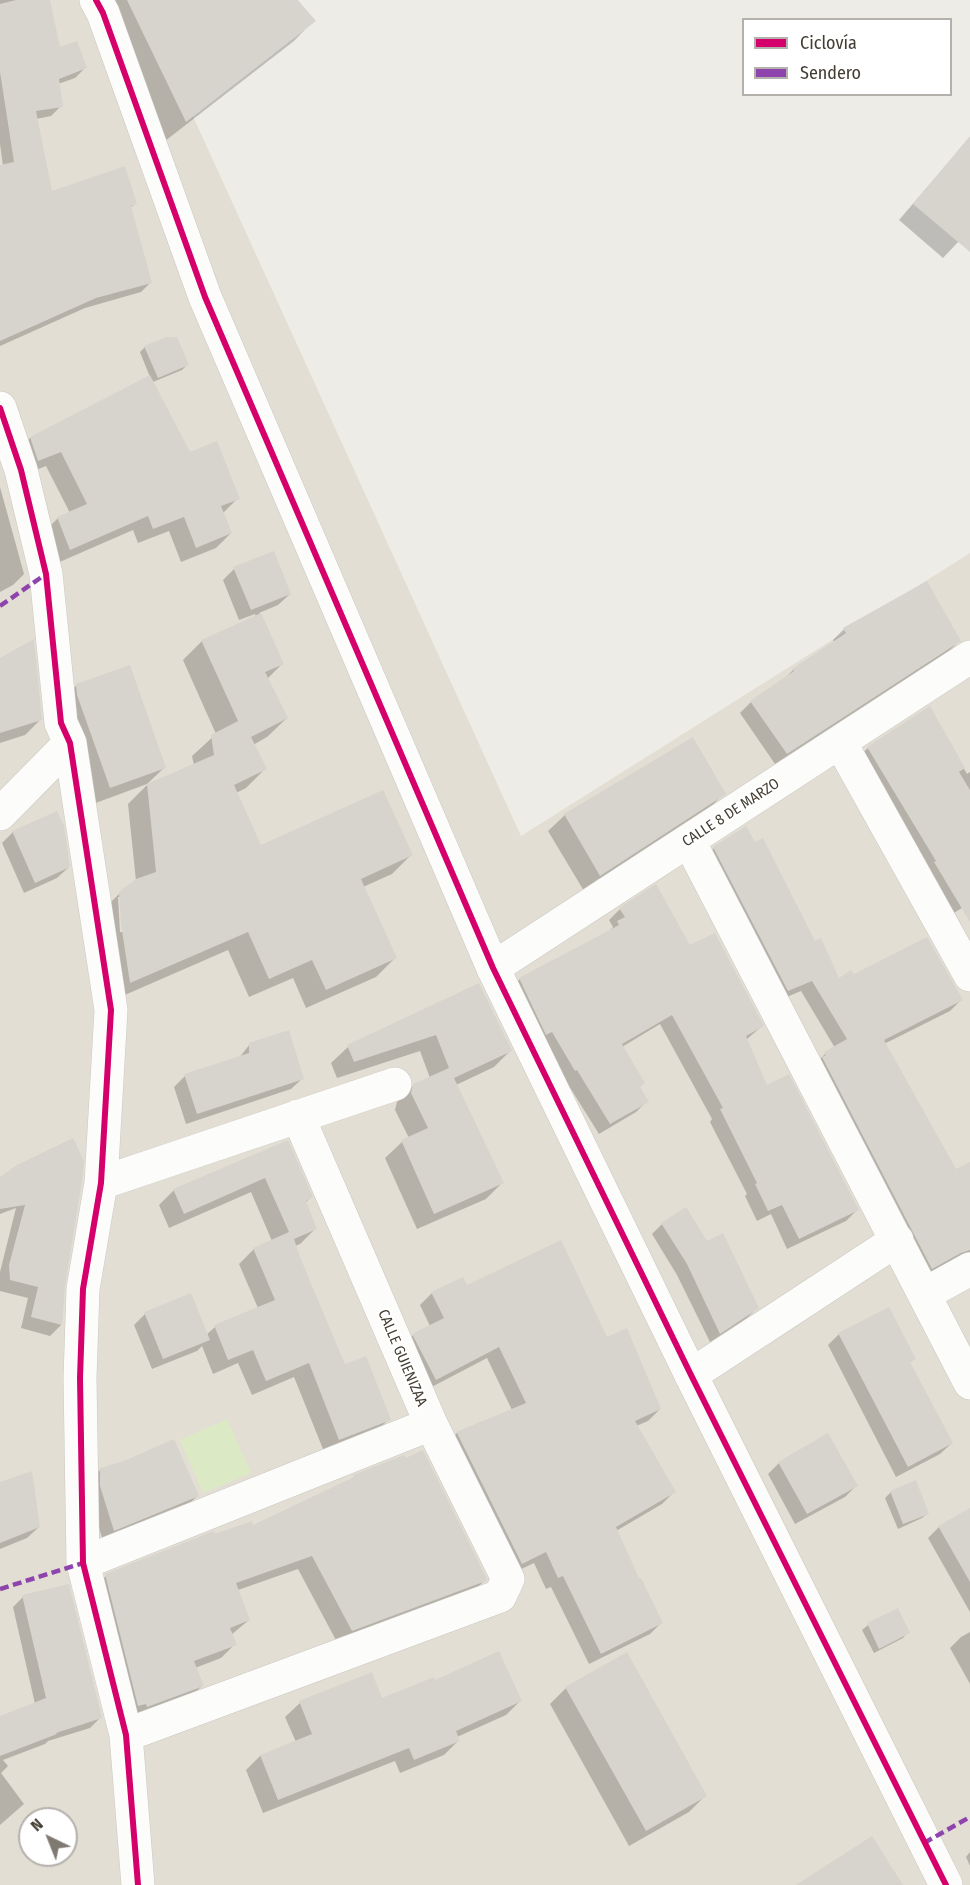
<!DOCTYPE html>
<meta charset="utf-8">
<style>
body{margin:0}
#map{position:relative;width:970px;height:1885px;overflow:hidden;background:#eeece6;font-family:"Fira Sans Condensed",sans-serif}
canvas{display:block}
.legend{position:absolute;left:742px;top:18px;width:210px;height:78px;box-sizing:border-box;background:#fff;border:2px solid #b4b1ad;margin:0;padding:8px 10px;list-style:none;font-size:18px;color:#433d32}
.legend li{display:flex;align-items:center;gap:12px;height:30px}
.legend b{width:30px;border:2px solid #b4b1ad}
.north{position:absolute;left:18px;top:1807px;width:60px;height:60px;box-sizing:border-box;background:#fff;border:2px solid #b4b1ad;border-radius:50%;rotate:317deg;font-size:16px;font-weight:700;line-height:24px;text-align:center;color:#433d32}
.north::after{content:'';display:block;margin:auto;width:21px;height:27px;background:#7f7a71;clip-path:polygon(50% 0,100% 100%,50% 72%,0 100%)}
</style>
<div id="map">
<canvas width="970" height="1885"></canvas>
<ul class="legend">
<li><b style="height:8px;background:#d6006c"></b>Ciclovía</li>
<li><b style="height:8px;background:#8e44ad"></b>Sendero</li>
</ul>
<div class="north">N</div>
</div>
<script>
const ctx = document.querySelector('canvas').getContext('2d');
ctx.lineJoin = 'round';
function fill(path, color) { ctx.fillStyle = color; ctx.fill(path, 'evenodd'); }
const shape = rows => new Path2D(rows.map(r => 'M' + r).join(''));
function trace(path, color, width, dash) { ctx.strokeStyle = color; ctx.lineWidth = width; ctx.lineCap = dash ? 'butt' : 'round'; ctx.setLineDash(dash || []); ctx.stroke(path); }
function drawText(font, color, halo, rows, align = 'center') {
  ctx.font = font + ' "Fira Sans Condensed",sans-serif'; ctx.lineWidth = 4.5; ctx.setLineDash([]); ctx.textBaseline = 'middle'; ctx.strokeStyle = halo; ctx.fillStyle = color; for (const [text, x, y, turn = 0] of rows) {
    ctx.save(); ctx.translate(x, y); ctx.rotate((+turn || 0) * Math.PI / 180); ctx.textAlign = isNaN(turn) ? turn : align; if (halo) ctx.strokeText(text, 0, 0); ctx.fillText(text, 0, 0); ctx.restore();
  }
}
fill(shape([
 [0,0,140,0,521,836,970,553,970,1885,0,1885],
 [30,1819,66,1819,66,1855,30,1855]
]), '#e3ded3');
fill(shape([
 [227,1419,251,1473,203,1493,180,1440]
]), '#dbeac4');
fill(shape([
 [0,0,49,0,59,49,85,68,75,78,58,84,61,106,51,116,36,119,50,193,136,203,130,208,151,282,141,292,85,308,0,346,0,167,3,166,0,144],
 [96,0,296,0,314,20,294,41,165,141],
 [970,137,970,248,960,240,943,258,899,220],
 [145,347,187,365,182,370,153,382,189,454,238,498,223,513,231,533,216,548,181,562,169,531,138,543,133,530,55,564,43,533,58,518,70,513,46,466,23,475,16,453,30,438,150,377,140,352],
 [0,487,24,574,13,585,0,592],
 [234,569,290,594,278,605,259,613,282,664,267,679,287,718,267,737,253,745,265,769,246,788,236,793,261,847,411,855,392,874,363,887,395,958,376,977,306,1008,293,978,249,997,228,950,111,1001,100,913,120,893,136,881,128,804,147,785,194,765,192,756,216,734,183,660,202,641,256,617,255,614,239,620,223,580],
 [118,897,121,897,123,932,120,932],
 [844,629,959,641,948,652,775,764,740,713,751,702,784,679,793,670,835,643,833,640],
 [0,661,40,720,25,735,0,743],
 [77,685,164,768,147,784,93,804,60,702],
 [929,708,967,774,970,772,970,903,949,916,856,759,868,748],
 [724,793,708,810,584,891,548,831,565,815],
 [13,832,69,867,57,878,24,893,2,843],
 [714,848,814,943,838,980,853,976,961,1000,950,1011,884,1044,955,1171,970,1182,970,1265,920,1279,814,1065,825,1054,835,1048,801,991,777,1001,703,859],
 [620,909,689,947,762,1026,746,1040,766,1088,857,1210,846,1221,787,1249,771,1214,757,1221,745,1196,747,1194,710,1122,712,1119,660,1024,622,1047,639,1088,647,1101,636,1112,599,1134,509,990,520,979,607,934,613,927,609,920],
 [479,985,511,1050,494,1067,456,1085,503,1182,486,1199,417,1229,385,1158,402,1142,409,1138,395,1110,397,1102,414,1085,430,1078,420,1051,337,1078,331,1063,348,1047],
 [250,1044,303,1078,291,1089,186,1124,174,1087,185,1076,239,1058],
 [287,1142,311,1197,305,1203,315,1229,300,1244,295,1246,344,1366,389,1419,374,1434,325,1454,294,1377,252,1395,238,1363,213,1374,202,1346,197,1351,152,1369,134,1325,145,1314,206,1335,215,1327,258,1308,239,1264,254,1249,272,1241,251,1192,169,1228,159,1205,173,1191],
 [82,1161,63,1286,61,1325,50,1336,21,1328,28,1298,0,1291,0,1272,16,1208,0,1214,0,1178],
 [686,1209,707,1243,757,1308,747,1318,710,1342,677,1275,652,1234,662,1224],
 [467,1287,606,1339,660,1409,648,1421,636,1426,674,1492,662,1504,616,1531,639,1580,662,1622,650,1634,589,1664,551,1587,546,1589,534,1563,509,1575,445,1445,457,1433,512,1410,487,1358,424,1391,401,1347,413,1335,430,1326,420,1305,432,1293],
 [839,1334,914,1359,909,1363,952,1443,940,1454,896,1477,828,1345],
 [405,1460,485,1580,471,1594,338,1644,298,1569,238,1590,249,1620,231,1635,235,1644,221,1658,195,1668,202,1686,188,1699,134,1720,92,1589,106,1576,215,1536,252,1527,351,1480,354,1477],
 [779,1463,856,1486,845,1497,795,1524,768,1474],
 [101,1469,197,1496,186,1507,103,1541,90,1498,90,1481],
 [0,1483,39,1527,27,1538,0,1549],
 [891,1492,928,1513,922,1518,898,1529,885,1498],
 [970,1510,970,1612,928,1538,939,1527],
 [23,1597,101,1717,90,1728,48,1741,45,1744,3,1760,8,1766,1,1773,24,1804,0,1825,0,1717,35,1704,13,1607],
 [897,1610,908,1632,903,1638,874,1653,862,1630,868,1625],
 [970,1632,970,1684,950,1648,961,1637],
 [434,1682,520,1701,506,1715,457,1737,458,1741,444,1755,400,1773,395,1761,263,1813,246,1770,260,1756,296,1742,285,1717,300,1703,381,1700],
 [566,1688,705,1796,689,1812,629,1846,550,1704],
 [970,1852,970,1866,966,1857]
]), '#0003');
fill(shape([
 [16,0,50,0,60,47,77,41,87,68,59,79,63,107,36,111,52,191,125,166,137,204,131,206,152,283,96,298,0,341,0,165,14,162,0,72,0,4],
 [127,0,298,0,316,21,186,122],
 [970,136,970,252,913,204],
 [166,337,177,337,189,365,158,378,144,346],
 [150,375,190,452,217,441,240,499,221,506,232,533,196,548,184,517,153,529,148,516,70,550,57,517,87,504,61,452,38,461,30,437],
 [274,551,291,594,251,610,233,567],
 [927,581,961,641,787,754,750,701,794,671,792,669,846,633,843,628],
 [261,613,284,664,265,672,288,718,251,737,267,769,234,785,261,845,383,790,413,855,361,879,397,958,326,990,312,960,269,979,248,932,130,983,121,924,119,892,136,879,156,872,147,784,214,755,211,735,238,721,201,640],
 [34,639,42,720,0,733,0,658],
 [130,665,166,768,110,788,77,695,76,684],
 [930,706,965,768,959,772,970,790,970,922,934,862,936,861,867,747],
 [693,737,726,794,600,876,564,814],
 [57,811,64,826,70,867,35,883,12,831],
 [746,826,755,842,763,838,815,941,821,938,839,978,851,970,854,974,927,937,963,1000,884,1040,956,1169,970,1162,970,1250,961,1253,932,1269,822,1057,826,1055,824,1052,847,1039,812,981,788,991,713,847],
 [656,884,690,945,715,933,764,1026,746,1036,767,1085,789,1074,859,1210,799,1239,782,1205,768,1211,755,1184,757,1183,720,1109,723,1108,672,1015,622,1044,645,1083,640,1087,649,1102,610,1124,577,1070,575,1071,552,1032,546,1035,519,978,619,925,617,921,625,917,619,908],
 [479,983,512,1051,454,1078,504,1183,434,1214,401,1140,428,1128,411,1093,413,1084,449,1068,436,1035,354,1062,347,1045],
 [289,1030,304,1079,197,1114,184,1074,249,1053,249,1043],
 [73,1138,84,1161,82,1181,65,1286,62,1325,31,1317,38,1287,10,1280,9,1265,25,1205,0,1209,0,1177,17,1165],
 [288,1140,313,1197,306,1201,317,1229,294,1239,301,1260,345,1364,366,1356,391,1420,339,1440,309,1363,266,1381,253,1350,228,1360,214,1325,275,1300,253,1248,289,1232,265,1178,184,1214,173,1189],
 [686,1207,707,1241,723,1233,759,1308,720,1334,687,1264,661,1223],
 [561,1240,607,1337,627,1328,661,1409,635,1421,676,1492,616,1527,639,1578,641,1578,663,1623,601,1654,563,1576,558,1578,546,1552,522,1564,457,1433,456,1432,526,1403,499,1347,436,1380,412,1334,444,1318,431,1292,463,1277,467,1285],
 [191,1293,210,1340,163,1359,144,1312],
 [889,1307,916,1359,910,1362,953,1443,908,1467,838,1333],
 [828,1433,858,1486,807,1514,778,1462],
 [174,1439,199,1496,114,1531,100,1486,100,1468,124,1461],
 [423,1450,487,1579,486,1581,352,1631,312,1556,236,1583,250,1620,230,1628,237,1645,194,1661,204,1686,147,1707,146,1704,138,1706,105,1574,214,1531,215,1534,252,1521,253,1525,354,1477,353,1475,404,1455,406,1458],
 [32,1471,40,1527,0,1543,0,1482],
 [916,1480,929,1514,903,1524,890,1491],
 [970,1508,970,1582,938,1526],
 [69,1584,102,1718,56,1733,57,1734,0,1756,0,1716,46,1698,22,1595],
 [898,1608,910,1633,879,1649,867,1623],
 [499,1651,522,1701,456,1731,460,1741,414,1760,409,1748,278,1800,260,1755,312,1734,299,1701,372,1672,382,1698,434,1677,435,1680],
 [627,1652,707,1796,646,1831,565,1687],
 [872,1836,903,1885,796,1885]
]), '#d7d4ce');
const minor = shape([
 [0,408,21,470,46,574,61,723,70,743,111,1010,101,1183,83,1289,80,1378,83,1563,126,1735,138,1885],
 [840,742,970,975],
 [0,814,70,743],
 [689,841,970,1383],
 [493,968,970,657],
 [101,1183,395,1084],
 [925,1294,970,1269],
 [691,1375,897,1240],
 [83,1563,431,1424],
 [126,1735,500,1596,508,1579,431,1424,298,1116]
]);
const tertiary = shape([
 [96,0,103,13,205,297,493,968,691,1375,946,1885]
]);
trace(minor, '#cac8c2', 34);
trace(tertiary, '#cac8c2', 34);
trace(minor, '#fcfcfb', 33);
trace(tertiary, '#fcfcfb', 33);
trace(shape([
 [0,606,46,574],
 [0,1589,83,1563],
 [924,1843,970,1817]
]), '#8e44ad', 4.5, [9, 4.5]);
trace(shape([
 [96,0,103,13,205,297,493,968,691,1375,946,1885],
 [0,408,21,470,46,574,61,723,70,743,111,1010,101,1183,83,1289,80,1378,83,1563,126,1735,138,1885]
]), '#d6006c', 6);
drawText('15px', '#433d32', '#fff', [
 ["CALLE 8 DE MARZO",731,813,-33],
 ["CALLE GUIENIZAA",402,1358,67]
]);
</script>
